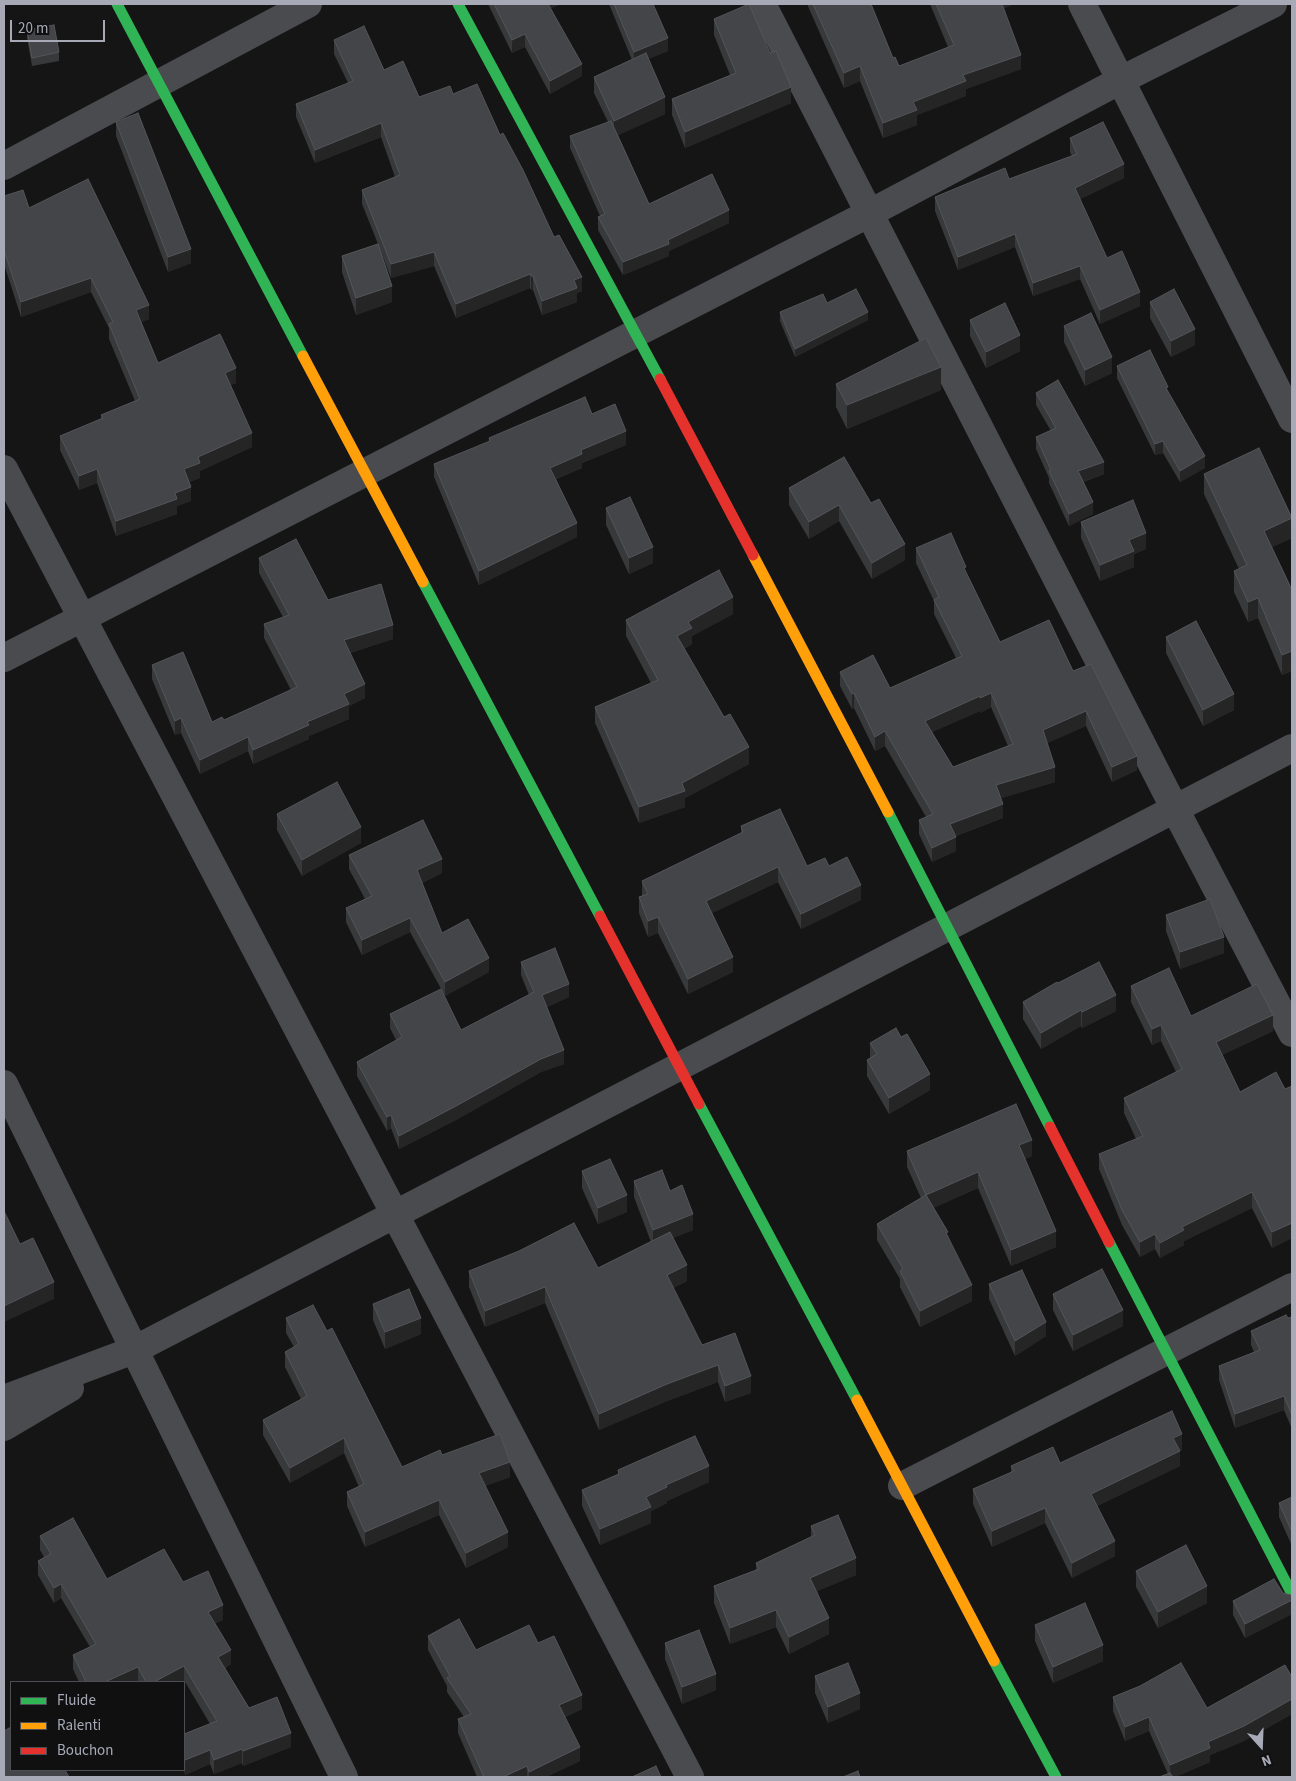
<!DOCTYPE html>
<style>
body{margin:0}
#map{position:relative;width:1296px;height:1781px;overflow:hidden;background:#151516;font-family:"Source Sans 3",sans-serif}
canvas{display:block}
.frame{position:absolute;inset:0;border:5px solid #a7aab6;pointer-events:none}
.legend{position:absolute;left:10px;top:1681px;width:175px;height:90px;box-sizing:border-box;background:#101011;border:1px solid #4c4e53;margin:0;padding:6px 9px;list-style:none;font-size:15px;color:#a7aab6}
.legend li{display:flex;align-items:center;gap:10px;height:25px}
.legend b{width:25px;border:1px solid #4c4e53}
.north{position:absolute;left:1236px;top:1721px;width:50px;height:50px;-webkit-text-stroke:4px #101011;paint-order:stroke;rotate:160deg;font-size:14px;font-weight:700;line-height:20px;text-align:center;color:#a7aab6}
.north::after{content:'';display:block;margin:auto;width:18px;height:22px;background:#a7aab6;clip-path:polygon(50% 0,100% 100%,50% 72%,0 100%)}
.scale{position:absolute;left:10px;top:20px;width:95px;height:22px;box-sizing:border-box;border:2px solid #a7aab6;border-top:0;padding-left:6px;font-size:15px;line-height:18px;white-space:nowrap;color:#a7aab6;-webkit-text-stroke:4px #101011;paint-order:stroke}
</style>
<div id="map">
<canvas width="1296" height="1781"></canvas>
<div class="frame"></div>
<ul class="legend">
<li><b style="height:6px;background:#30b455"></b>Fluide</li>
<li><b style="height:6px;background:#ff9f0a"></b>Ralenti</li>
<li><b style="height:6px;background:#e5322d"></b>Bouchon</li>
</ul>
<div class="north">N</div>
<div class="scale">20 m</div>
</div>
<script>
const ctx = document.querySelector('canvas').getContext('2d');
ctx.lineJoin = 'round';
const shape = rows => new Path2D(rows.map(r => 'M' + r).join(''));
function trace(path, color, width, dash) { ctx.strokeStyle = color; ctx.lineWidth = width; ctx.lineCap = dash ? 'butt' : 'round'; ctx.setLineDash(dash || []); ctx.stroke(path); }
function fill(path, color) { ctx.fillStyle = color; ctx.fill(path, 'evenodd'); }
trace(shape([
 [762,4,1175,809,1292,1033],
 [1082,4,1292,419],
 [4,166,308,4],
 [4,469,690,1777],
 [4,658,870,213,1121,80,1273,4],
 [4,1084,344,1777],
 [4,1399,134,1350,1292,748],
 [4,1427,70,1388],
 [902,1486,1292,1287]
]), '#4a4b4e', 28);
trace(shape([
 [117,4,303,356],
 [458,4,660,379],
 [423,582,600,916],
 [888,812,1050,1127],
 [699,1104,857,1400],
 [1109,1242,1292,1594],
 [994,1661,1056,1777]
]), '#30b455', 11);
trace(shape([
 [303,356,423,582],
 [753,555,888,812],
 [857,1400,994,1661]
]), '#ff9f0a', 11);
trace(shape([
 [660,379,753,555],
 [600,916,699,1104],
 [1050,1127,1109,1242]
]), '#e5322d', 11);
fill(shape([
 [488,4,562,4,551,8,582,76,550,94,525,47,512,53],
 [609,4,653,4,668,51,648,59,665,114,618,135,649,204,729,223,669,251,669,256,623,275,598,230,598,217,600,216,570,148,570,136,608,122,594,93,594,77,632,60],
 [807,4,871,4,893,58,899,66,948,47,930,4,1014,4,1004,8,1021,69,966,89,966,96,917,115,917,125,883,138,860,81,844,88],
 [714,19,791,103,685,148,672,115,672,99,730,75,714,35],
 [27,30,59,52,59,61,32,66,27,38],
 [334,40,384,70,419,97,453,94,500,135,582,291,577,293,577,302,542,315,533,290,531,290,530,288,456,318,434,266,391,278,380,249,392,302,356,315,342,272,342,256,378,244,362,204,362,190,395,177,381,137,315,163,296,117,296,104,348,83,334,54],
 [116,122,191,263,168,272,116,136],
 [1070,138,1124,178,1080,199,1107,258,1140,306,1100,324,1080,279,1033,296,1015,247,958,270,935,211,935,197,1009,179,1072,156,1070,152],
 [4,196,29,208,149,319,141,322,158,363,236,383,230,385,252,447,200,471,200,478,189,482,191,501,177,506,177,514,116,536,97,483,79,490,60,450,60,436,101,419,101,415,135,401,109,339,109,328,91,292,21,317,4,264],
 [1150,302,1195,345,1171,357,1150,318],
 [827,303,868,320,795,357,780,321,780,312],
 [970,320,1020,351,986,368,970,336],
 [1064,326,1112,373,1085,386,1064,342],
 [1117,366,1168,392,1205,468,1180,482,1163,453,1155,455,1117,378],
 [836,384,941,390,847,429,836,407],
 [1036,393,1104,474,1083,482,1093,514,1069,526,1049,483,1049,478,1036,449,1036,437,1051,431,1036,405],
 [592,414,626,445,582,463,582,468,556,479,577,537,479,585,434,477,434,464,489,442,489,438],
 [1204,474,1292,538,1272,547,1292,590,1292,671,1282,675,1258,618,1248,622,1234,592,1234,571,1239,569,1204,494],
 [789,488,871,503,905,560,872,579,839,521,809,539,789,505],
 [606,508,653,563,629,574,606,525],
 [1081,522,1146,549,1134,554,1134,567,1100,581,1081,538],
 [916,548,966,573,1000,642,1073,671,1137,770,1112,782,1086,726,1047,743,1055,782,1001,798,1003,818,956,836,956,851,932,862,919,834,919,820,926,817,885,746,875,751,854,708,852,709,840,686,840,672,890,688,956,658,934,614,934,601,916,563],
 [991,707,1008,746,953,767,932,732,980,711,980,713],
 [259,558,393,639,350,653,365,698,349,706,349,719,309,736,309,739,253,764,248,751,200,774,181,733,175,735,152,679,152,665,212,722,224,720,291,690,264,638,264,624,283,617,259,573],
 [733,614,692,636,692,644,684,649,749,764,685,798,685,807,639,823,595,723,595,707,651,683,626,636,626,620],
 [1166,637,1234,710,1203,726,1166,653],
 [277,814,361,843,302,876,277,830],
 [741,826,807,866,829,866,861,900,801,929,778,882,712,913,733,972,688,994,658,933,648,937,639,913,639,897,642,896,642,881,741,833],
 [349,855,442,873,422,883,442,933,489,972,445,996,410,932,362,955,346,922,346,908,365,899,349,869],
 [1166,915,1224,953,1180,969,1166,931],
 [521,962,569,997,547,1007,564,1064,541,1072,456,1120,399,1149,391,1128,387,1131,357,1076,357,1062,396,1040,390,1028,390,1014,461,1030,529,995,521,975],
 [1131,986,1191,1016,1273,1031,1222,1055,1240,1092,1285,1089,1292,1086,1292,1238,1272,1248,1252,1208,1184,1241,1184,1245,1160,1258,1155,1249,1140,1257,1122,1225,1099,1169,1099,1154,1136,1139,1124,1113,1124,1098,1176,1072,1161,1041,1152,1045,1131,1002],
 [1023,1002,1116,1011,1082,1028,1081,1026,1041,1049,1023,1019],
 [870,1043,930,1090,889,1114,867,1076,867,1060,870,1058],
 [907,1151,1032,1156,1025,1159,1056,1247,1011,1266,978,1188,933,1208,948,1236,972,1301,920,1327,900,1287,900,1279,877,1240,877,1224,921,1198,907,1167],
 [582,1171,627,1212,598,1224,582,1188],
 [634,1181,670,1191,693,1230,673,1238,687,1281,673,1288,702,1345,751,1393,725,1402,718,1382,667,1401,599,1430,545,1303,485,1327,469,1287,469,1271,598,1268,651,1242,634,1197],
 [989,1284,1046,1336,1015,1356,989,1299],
 [1053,1294,1123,1326,1073,1351,1053,1310],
 [373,1304,421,1334,385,1349,373,1320],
 [1292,1317,1292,1429,1284,1410,1235,1428,1219,1380,1219,1366,1254,1352,1251,1345,1251,1331],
 [286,1318,327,1331,402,1467,442,1455,510,1477,485,1486,508,1547,466,1568,439,1515,365,1547,347,1506,347,1492,359,1487,344,1453,290,1483,263,1435,263,1420,301,1399,285,1367,285,1352,294,1347,286,1333],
 [1182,1450,1180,1451,1180,1466,1097,1506,1115,1556,1072,1578,1045,1523,992,1547,973,1504,973,1489,1011,1472,1011,1466,1060,1463],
 [618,1470,709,1482,667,1501,667,1503,651,1511,651,1523,600,1545,582,1506,582,1490,618,1474],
 [1292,1497,1292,1546,1279,1517,1279,1503],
 [811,1526,856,1575,817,1591,829,1634,789,1654,776,1627,730,1644,714,1603,714,1586,756,1570,756,1563,811,1537],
 [40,1536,107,1579,183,1582,223,1620,215,1623,231,1664,225,1668,249,1708,291,1747,243,1766,242,1763,214,1774,210,1764,185,1775,184,1770,184,1734,210,1724,184,1680,180,1682,138,1682,138,1681,135,1682,79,1682,73,1669,73,1655,90,1647,61,1598,54,1603,38,1575,38,1561,44,1557,40,1550],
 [1136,1571,1207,1603,1158,1628,1136,1587],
 [1283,1593,1291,1595,1292,1595,1292,1614,1245,1638,1233,1615,1233,1601],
 [1035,1625,1103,1661,1053,1683,1035,1641],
 [428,1636,476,1650,538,1643,582,1709,565,1717,580,1761,546,1777,477,1777,458,1733,458,1719,464,1717,447,1692,447,1686,428,1650],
 [665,1643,716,1690,682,1704,665,1659],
 [815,1676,860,1709,828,1723,815,1693],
 [1292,1677,1292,1714,1244,1741,1210,1755,1210,1762,1175,1777,1159,1777,1168,1774,1149,1731,1125,1741,1113,1711,1113,1697,1207,1708]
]), '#38393a');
fill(shape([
 [545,4,562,4,545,10],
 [999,4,1014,4,999,11],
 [525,34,525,47,512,53,512,40],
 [668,38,668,51,634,65,634,52],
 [1021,55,1021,69,966,89,966,96,917,115,917,125,883,138,883,123,913,102,963,75],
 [582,64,582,76,550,94,550,81],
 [860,66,860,81,844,88,844,73],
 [791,87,791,103,685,148,685,132],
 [665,97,665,114,614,137,614,121],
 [381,123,381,137,315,163,315,150],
 [1124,164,1124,178,1075,201,1075,188],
 [729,210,729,223,669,251,669,256,623,275,623,262],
 [1015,234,1015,247,958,270,958,257],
 [191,249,191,263,168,272,168,257],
 [434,252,434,266,391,278,391,264],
 [1080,266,1080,279,1033,296,1033,283],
 [530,274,530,288,456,318,456,304],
 [531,276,533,276,533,290,531,290],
 [582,277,582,291,577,293,577,302,542,315,542,301,574,280],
 [91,278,91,292,21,317,21,302],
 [392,286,392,302,356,315,356,298],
 [1140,292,1140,306,1100,324,1100,310],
 [149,305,149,319,136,325,136,310],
 [868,312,868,320,795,357,795,349],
 [1195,329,1195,345,1171,357,1171,341],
 [1020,335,1020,351,986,368,986,352],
 [1112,357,1112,373,1085,386,1085,370],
 [941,367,941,390,847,429,847,405],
 [236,368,236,383,225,387,225,373],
 [626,431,626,445,582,463,582,468,550,481,550,468,581,450],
 [252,433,252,447,200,471,200,478,184,484,184,469,198,457],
 [1163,441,1163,453,1155,455,1155,444],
 [1205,456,1205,468,1180,482,1180,471],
 [1104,462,1104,474,1078,483,1078,471],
 [97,469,97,483,79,490,79,476],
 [191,487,191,501,177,506,177,514,116,536,116,521,175,493],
 [1093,502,1093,514,1069,526,1069,514],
 [839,505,839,521,809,539,809,522],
 [1292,518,1292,538,1264,551,1264,531],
 [577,523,577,537,479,585,479,571],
 [1146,533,1146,549,1134,554,1134,567,1100,581,1100,565,1129,540],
 [905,544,905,560,872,579,872,563],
 [653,547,653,563,629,574,629,558],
 [733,597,733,614,692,636,692,644,677,652,677,636,688,622],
 [1258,598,1258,618,1248,622,1248,602],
 [393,625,393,639,344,655,344,640],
 [1292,651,1292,671,1282,675,1282,655],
 [365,684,365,698,349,706,349,719,309,736,309,739,253,764,253,750,307,722,344,694],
 [854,693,854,708,852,709,852,694],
 [991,693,991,707,980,713,980,698],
 [1234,694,1234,710,1203,726,1203,710],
 [980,696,980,711,925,735,925,721],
 [1086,711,1086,726,1043,745,1043,730],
 [181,718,181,733,175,735,175,721],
 [885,731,885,746,875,751,875,737],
 [248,737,248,751,200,774,200,760],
 [749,747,749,764,685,798,685,807,639,823,639,807,682,783],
 [1137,756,1137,770,1112,782,1112,767],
 [1055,767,1055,782,996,800,996,785],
 [1003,804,1003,818,950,838,950,824],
 [361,827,361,843,302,876,302,860],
 [956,837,956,851,932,862,932,848],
 [442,859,442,873,417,885,417,870],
 [778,867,778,882,706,916,706,901],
 [861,885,861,900,801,929,801,914],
 [658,917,658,933,648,937,648,921],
 [410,918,410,932,362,955,362,940],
 [1224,937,1224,953,1180,969,1180,952],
 [733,957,733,972,688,994,688,979],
 [489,958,489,972,445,996,445,982],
 [569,984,569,997,542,1009,542,995],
 [1116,995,1116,1011,1082,1028,1082,1012],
 [1081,1010,1081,1026,1041,1049,1041,1033],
 [1273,1015,1273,1031,1216,1058,1216,1042],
 [1161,1025,1161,1041,1152,1045,1152,1029],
 [564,1050,564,1064,541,1072,456,1120,399,1149,399,1136,541,1059],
 [930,1074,930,1090,889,1114,889,1098],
 [391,1115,391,1128,387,1131,387,1117],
 [1032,1140,1032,1156,1019,1162,1019,1145],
 [978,1172,978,1188,926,1211,926,1195],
 [1252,1192,1252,1208,1184,1241,1184,1245,1160,1258,1160,1243,1182,1227],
 [627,1195,627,1212,598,1224,598,1208],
 [693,1214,693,1230,653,1246,653,1230],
 [1292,1223,1292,1238,1272,1248,1272,1232],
 [1056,1231,1056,1247,1011,1266,1011,1250],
 [1155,1234,1155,1249,1140,1257,1140,1242],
 [687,1265,687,1281,667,1291,667,1275],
 [54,1282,54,1299,4,1322,4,1306],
 [972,1285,972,1301,920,1327,920,1311],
 [545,1287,545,1303,485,1327,485,1311],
 [1123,1310,1123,1326,1073,1351,1073,1335],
 [421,1318,421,1334,385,1349,385,1332],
 [1046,1322,1046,1336,1015,1356,1015,1341],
 [718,1365,718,1382,667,1401,599,1430,599,1414,667,1384],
 [751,1376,751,1393,725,1402,725,1386],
 [1284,1396,1284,1410,1235,1428,1235,1414],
 [1182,1434,1182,1450,1173,1454,1173,1438],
 [344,1438,344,1453,290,1483,290,1468],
 [1180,1451,1180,1466,1091,1509,1091,1494],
 [510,1462,510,1477,479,1488,479,1473],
 [709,1466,709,1482,667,1501,667,1503,651,1511,651,1523,600,1545,600,1529,646,1497,666,1485],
 [439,1500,439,1515,365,1547,365,1532],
 [1045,1508,1045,1523,992,1547,992,1531],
 [508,1532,508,1547,466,1568,466,1553],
 [1115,1541,1115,1556,1072,1578,1072,1563],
 [856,1558,856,1575,810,1594,810,1578],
 [61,1584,61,1598,54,1603,54,1588],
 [1207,1586,1207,1603,1158,1628,1158,1612],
 [1292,1600,1292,1614,1245,1638,1245,1624],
 [223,1605,223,1620,208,1627,208,1612],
 [776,1610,776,1627,730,1644,730,1628],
 [829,1618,829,1634,789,1654,789,1637],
 [1103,1645,1103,1661,1053,1683,1053,1667],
 [231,1650,231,1664,218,1671,218,1657],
 [184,1666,184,1680,180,1682,154,1682],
 [138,1667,138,1681,135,1682,105,1682],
 [716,1674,716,1690,682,1704,682,1687],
 [860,1693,860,1709,828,1723,828,1707],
 [582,1695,582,1709,559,1719,559,1705],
 [1292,1699,1292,1714,1244,1741,1210,1755,1210,1762,1175,1777,1170,1777,1170,1765,1208,1742],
 [1149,1717,1149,1731,1125,1741,1125,1727],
 [291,1733,291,1747,243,1766,243,1751],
 [580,1747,580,1761,546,1777,529,1777,529,1772],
 [242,1749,242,1763,214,1774,214,1760],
 [210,1750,210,1764,185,1775,185,1760],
 [527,1766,527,1777,503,1777]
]), '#252526');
const building = shape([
 [494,4,548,4,582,64,550,81,525,34,512,40,494,4],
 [614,4,653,4,668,38,634,52,614,4],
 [749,4,770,53,776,51,791,87,685,132,672,99,736,73,714,19,749,4],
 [813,4,871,4,893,58,895,57,899,66,954,45,936,4,1002,4,1021,55,963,75,966,81,913,102,917,110,883,123,860,66,844,73,813,4],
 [54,25,59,52,32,58,27,30,54,25],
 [364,26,384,70,403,61,419,97,450,86,453,94,477,84,500,135,503,133,523,170,554,237,559,235,582,277,574,280,577,288,542,301,533,276,531,276,530,274,456,304,434,252,391,264,362,190,400,175,381,123,315,150,296,104,353,81,334,40,364,26],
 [646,53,665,97,614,121,594,77,646,53],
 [138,113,191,249,168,257,116,122,138,113],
 [611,121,649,204,712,174,729,210,668,240,669,244,623,262,598,217,605,214,570,136,611,121],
 [1103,122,1124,164,1075,188,1107,258,1122,251,1140,292,1100,310,1080,266,1033,283,1015,234,958,257,935,197,1005,168,1009,179,1077,154,1070,138,1103,122],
 [88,179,149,305,136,310,158,363,220,334,236,368,225,373,252,433,198,457,200,463,184,469,191,487,175,493,177,499,116,521,97,469,79,476,60,436,103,418,101,415,140,399,109,324,113,322,91,278,21,302,4,250,4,196,23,190,29,208,88,179],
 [378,244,392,286,356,298,342,256,378,244],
 [856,289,868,312,795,349,780,312,823,294,827,303,856,289],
 [1174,289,1195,329,1171,341,1150,302,1174,289],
 [1005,303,1020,335,986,352,970,320,1005,303],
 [1091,313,1112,357,1085,370,1064,326,1091,313],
 [926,338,941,367,847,405,836,384,926,338],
 [1150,350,1168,387,1166,388,1205,456,1180,471,1163,441,1155,444,1117,366,1150,350],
 [1058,380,1104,462,1078,471,1093,502,1069,514,1049,471,1051,470,1036,437,1056,428,1036,393,1058,380],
 [585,397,592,414,615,404,626,431,581,450,582,454,550,468,577,523,479,571,434,464,490,441,489,438,585,397],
 [1259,448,1292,518,1264,531,1292,590,1292,651,1282,655,1258,598,1248,602,1234,571,1247,565,1204,474,1259,448],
 [844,457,871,503,879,499,905,544,872,563,839,505,809,522,789,488,844,457],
 [630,497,653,547,629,558,606,508,630,497],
 [1133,500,1146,533,1129,540,1134,551,1100,565,1081,522,1133,500],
 [951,533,966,567,964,568,1000,642,1049,620,1073,671,1091,664,1137,756,1112,767,1086,711,1043,730,1055,767,996,785,1003,804,950,824,956,837,932,848,919,820,933,814,885,731,875,737,854,693,852,694,840,672,873,655,890,688,962,656,934,600,939,597,916,548,951,533],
 [991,693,1013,744,953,767,925,721,980,696,980,698,991,693],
 [296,539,328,600,381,584,393,625,344,640,365,684,344,694,349,704,307,722,309,725,253,750,248,737,200,760,181,718,175,721,152,665,183,652,212,722,222,717,224,720,297,687,264,624,289,615,259,558,296,539],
 [719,570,733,597,688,622,692,628,677,636,724,717,730,714,749,747,682,783,685,791,639,807,595,707,658,680,626,620,719,570],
 [1196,621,1234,694,1203,710,1166,637,1196,621],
 [337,782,361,827,302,860,277,814,337,782],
 [780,809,807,866,825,858,829,866,847,857,861,885,801,914,778,867,706,901,733,957,688,979,658,917,648,921,639,897,648,894,642,881,743,832,741,826,780,809],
 [423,820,442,859,417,870,442,933,468,919,489,958,445,982,410,918,362,940,346,908,372,896,349,855,423,820],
 [1210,899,1224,937,1180,952,1166,915,1210,899],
 [555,948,569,984,542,995,564,1050,541,1059,456,1106,399,1136,391,1115,387,1117,357,1062,402,1037,390,1014,441,989,461,1030,534,992,521,962,555,948],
 [1099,962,1116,995,1082,1012,1081,1010,1041,1033,1023,1002,1057,982,1058,983,1099,962],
 [1169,968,1191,1016,1257,984,1273,1015,1216,1042,1240,1092,1276,1072,1285,1089,1292,1086,1292,1223,1272,1232,1252,1192,1182,1227,1184,1230,1160,1243,1155,1234,1140,1242,1122,1210,1099,1154,1143,1136,1124,1098,1182,1069,1161,1025,1152,1029,1131,986,1169,968],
 [896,1028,901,1037,907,1034,930,1074,889,1098,867,1060,877,1054,870,1043,896,1028],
 [1016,1104,1032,1140,1019,1145,1056,1231,1011,1250,978,1172,926,1195,907,1151,1016,1104],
 [610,1159,627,1195,598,1208,582,1171,610,1159],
 [662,1170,670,1191,682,1185,693,1214,653,1230,634,1181,662,1170],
 [926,1195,948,1232,946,1233,972,1285,920,1311,900,1271,903,1269,877,1224,926,1195],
 [4,1211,20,1244,33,1238,54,1282,4,1306,4,1211],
 [574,1223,598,1268,670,1232,687,1265,667,1275,702,1345,735,1333,751,1376,725,1386,718,1365,667,1384,599,1414,545,1287,485,1311,469,1271,519,1251,574,1223],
 [1102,1269,1123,1310,1073,1335,1053,1294,1102,1269],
 [1022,1270,1046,1322,1015,1341,989,1284,1022,1270],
 [409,1289,421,1318,385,1332,373,1304,409,1289],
 [313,1305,327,1331,332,1328,402,1467,440,1450,442,1455,500,1434,510,1462,479,1473,508,1532,466,1553,439,1500,365,1532,347,1492,364,1484,344,1438,290,1468,263,1420,307,1396,285,1352,299,1344,286,1318,313,1305],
 [1286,1315,1288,1318,1292,1317,1292,1415,1284,1396,1235,1414,1219,1366,1260,1350,1251,1331,1286,1315],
 [1172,1411,1182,1434,1173,1438,1180,1451,1091,1494,1115,1541,1072,1563,1045,1508,992,1531,973,1489,1014,1471,1011,1466,1053,1447,1060,1463,1172,1411],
 [695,1436,709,1466,666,1485,667,1487,646,1497,651,1507,600,1529,582,1490,619,1474,618,1470,695,1436],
 [1292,1497,1292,1532,1279,1503,1292,1497],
 [838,1515,856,1558,810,1578,829,1618,789,1637,776,1610,730,1628,714,1586,759,1569,756,1563,815,1535,811,1526,838,1515],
 [73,1518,107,1579,164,1549,183,1582,208,1571,223,1605,208,1612,231,1650,218,1657,249,1708,277,1697,291,1733,243,1751,242,1749,214,1760,210,1750,185,1760,184,1756,184,1734,217,1721,184,1666,154,1682,146,1682,138,1667,105,1682,86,1682,73,1655,96,1644,61,1584,54,1588,38,1561,51,1554,40,1536,73,1518],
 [1186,1545,1207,1586,1158,1612,1136,1571,1186,1545],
 [1274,1579,1283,1593,1291,1595,1292,1595,1292,1600,1245,1624,1233,1601,1274,1579],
 [1085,1603,1103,1645,1053,1667,1035,1625,1085,1603],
 [459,1619,476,1650,529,1625,538,1643,554,1636,582,1695,559,1705,580,1747,529,1772,527,1766,503,1777,484,1777,458,1719,471,1714,447,1678,450,1676,428,1636,459,1619],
 [699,1630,716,1674,682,1687,665,1643,699,1630],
 [848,1663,860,1693,828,1707,815,1676,848,1663],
 [1181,1663,1207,1708,1285,1665,1292,1677,1292,1699,1244,1726,1208,1742,1210,1748,1170,1765,1149,1717,1125,1727,1113,1697,1140,1686,1181,1663],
 [11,1727,11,1770,65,1770,69,1777,4,1777,4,1731,11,1727],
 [656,1766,661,1777,632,1777,656,1766],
 [858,1771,860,1777,843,1777,858,1771],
 [1170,1773,1173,1777,1159,1777,1170,1773]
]);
fill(building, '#444548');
trace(building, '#545559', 1);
</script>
